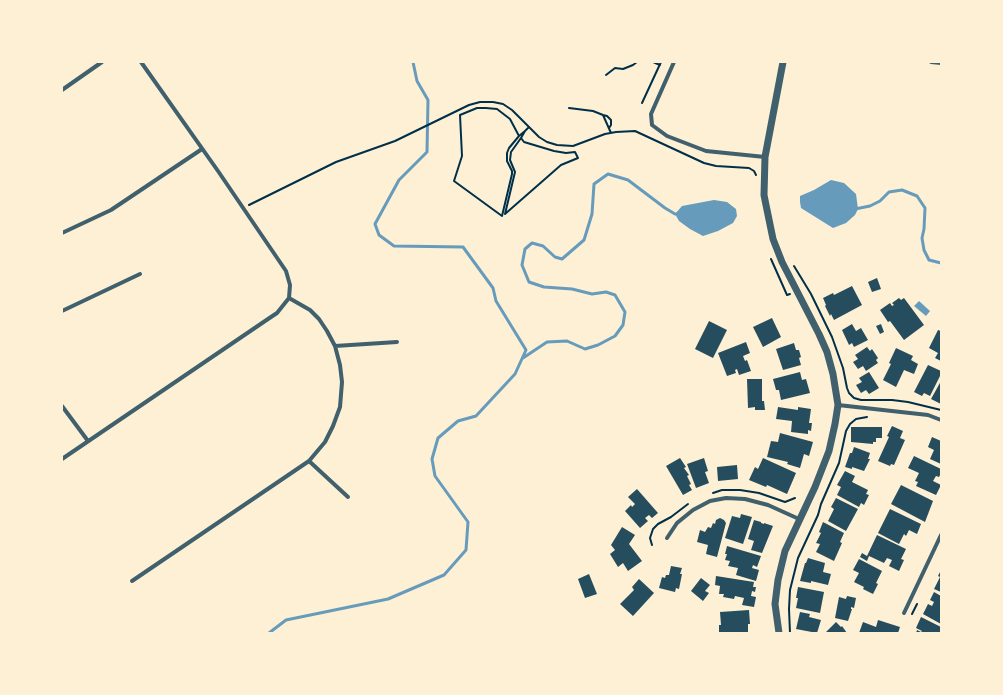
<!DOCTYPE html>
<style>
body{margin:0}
#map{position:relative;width:1003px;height:695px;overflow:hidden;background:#fdf0d5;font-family:Inter,sans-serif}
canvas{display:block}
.frame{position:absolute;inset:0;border:63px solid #fdf0d5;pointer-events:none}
</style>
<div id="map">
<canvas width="1003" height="695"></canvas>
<div class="frame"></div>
</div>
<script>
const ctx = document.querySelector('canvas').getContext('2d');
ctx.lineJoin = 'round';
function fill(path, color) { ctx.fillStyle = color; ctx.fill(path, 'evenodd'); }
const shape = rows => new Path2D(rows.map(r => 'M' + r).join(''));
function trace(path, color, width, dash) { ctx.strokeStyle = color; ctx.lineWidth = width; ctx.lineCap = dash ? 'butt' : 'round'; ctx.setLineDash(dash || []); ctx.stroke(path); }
fill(shape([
 [831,180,844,183,856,194,858,209,855,215,846,223,833,228,801,208,800,202,800,196,814,190],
 [714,200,727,202,736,209,737,216,733,223,718,231,703,236,690,229,679,221,675,214,682,206],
 [919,301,930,311,926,316,914,306]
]), '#669bbc');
trace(shape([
 [855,209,870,206,880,201,889,192,902,190,917,196,925,208,924,229,922,238,924,250,929,260,941,263],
 [523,358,547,342,567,341,585,349,598,345,615,336,623,325,625,312,615,295,606,292,592,294,572,289,544,287,529,282,522,265,525,249,532,243,543,246,555,257,562,259,584,240,592,214,594,184,608,174,628,180,665,208,675,214,678,214],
 [269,633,286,620,388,599,444,575,466,550,468,522,435,476,432,459,438,438,458,421,476,416,515,374,526,350,496,301,493,288,463,247,394,246,379,235,375,224,399,180,427,152,428,100,417,81,413,62]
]), '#669bbc', 3);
fill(shape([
 [877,278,881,289,872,292,868,282],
 [852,286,862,305,834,320,831,314,830,316,825,306,826,305,823,298,833,293,834,295],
 [899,298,901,300,904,298,924,325,904,340,890,321,888,322,880,310,890,303,892,306,894,305,892,303],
 [772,318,781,337,763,347,753,327],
 [709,321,727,330,713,358,695,349],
 [852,324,856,331,861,328,868,340,854,347,852,343,849,345,842,330],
 [881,324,884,332,880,334,876,326],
 [938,330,941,331,941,361,935,358,938,353,929,348],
 [746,342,750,353,743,356,745,361,747,360,751,371,739,375,737,369,735,370,736,373,727,376,718,353],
 [794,343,796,350,799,350,801,357,799,358,801,365,783,370,776,349],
 [867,347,870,351,872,349,878,358,876,360,878,363,866,371,863,366,858,369,853,362,858,359,855,355],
 [896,348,913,356,911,360,918,364,914,374,904,370,896,387,883,380,891,364,889,363],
 [928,365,941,371,941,374,930,396,924,393,922,396,914,392],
 [800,372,802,380,806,379,810,393,781,400,779,390,776,390,773,379],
 [869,372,879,388,869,394,866,390,861,393,856,385,862,382,859,378],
 [747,379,762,379,762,401,764,401,765,410,755,410,755,407,748,408],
 [941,381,941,404,931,399],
 [778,407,798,410,798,407,811,409,809,423,812,423,811,431,808,430,808,434,791,432,792,421,776,419],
 [892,426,903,431,900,438,905,440,894,465,891,464,890,466,878,461,889,437,887,436],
 [851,427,882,427,882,438,876,438,876,442,873,442,873,444,851,442],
 [780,433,813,442,809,456,804,454,800,468,787,464,788,462,767,457,771,441,778,442],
 [932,437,941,441,941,464,930,459,934,450,928,447],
 [854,447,870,453,868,459,870,459,864,471,852,467,852,469,845,467,850,453,852,453],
 [914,456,941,469,941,473,939,477,936,476,933,481,941,485,936,495,916,486,918,482,915,481,919,473,908,468],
 [680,458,686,467,684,468,689,475,687,476,691,484,689,485,692,490,683,495,666,466],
 [704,458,708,471,705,472,709,483,696,488,687,464],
 [763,458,796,473,787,494,767,485,766,487,749,480,755,467,758,469],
 [737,465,738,479,718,481,717,467],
 [845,471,855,476,852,482,868,490,866,494,869,495,864,505,861,503,859,507,837,495,841,487,837,485],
 [901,485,933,501,925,522,891,504],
 [637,489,658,513,652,518,649,515,645,518,648,521,640,528,625,511,631,505,632,507,635,504,628,497],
 [836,498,858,509,846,531,828,521,834,509,831,507],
 [890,509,921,524,917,534,909,530,906,536,904,534,899,544,878,533],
 [741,514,752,517,743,544,725,538,732,516,740,518],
 [720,518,724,520,726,523,717,557,706,554,708,545,697,542,700,530,705,532,708,527,711,528,713,523,715,524,716,520],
 [754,520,761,522,761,523,764,524,764,523,773,526,762,553,751,550,754,541,748,539],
 [823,522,844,533,840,542,842,543,834,561,816,552,820,544,816,543,821,533,819,532],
 [622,527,635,535,629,544,642,561,628,571,623,563,618,567,610,554,615,550,611,545],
 [877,535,906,549,901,559,904,560,899,571,889,566,892,560,887,558,884,563,869,556,867,561,860,557,862,553,867,556],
 [727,546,761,556,757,567,753,565,752,568,759,570,756,581,736,575,738,568,728,566,730,561,725,560,727,554,725,554],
 [808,558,825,563,823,572,831,574,828,585,811,581,811,583,800,581,805,563,806,563],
 [859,559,882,571,876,583,878,584,873,594,863,589,864,587,854,582,859,573,853,570],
 [671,566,682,568,680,574,682,574,679,589,676,588,675,592,659,588,662,577,665,578,666,575,669,575],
 [941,570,941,592,934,589,940,577,938,576],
 [589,574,597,594,585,598,578,579],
 [716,576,754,582,753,587,756,587,755,592,752,591,751,596,756,597,754,607,742,605,744,598,735,596,734,599,723,597,724,594,719,594,720,586,715,585],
 [701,578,710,585,705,591,709,593,703,601,691,591],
 [639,579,654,593,633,616,620,604,634,590,632,587],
 [798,587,824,592,820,613,796,608,798,598,796,598],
 [934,592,941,596,941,624,923,614,928,604,932,606,934,602,930,600],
 [847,596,856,598,854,608,851,607,851,609,852,609,848,621,835,618,839,597,846,599],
 [749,610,750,624,748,624,748,633,719,633,719,625,721,625,720,612],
 [800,612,810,614,809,617,821,620,817,633,796,629],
 [921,617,941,627,941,633,916,633,917,630,921,632,922,631,916,628],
 [878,620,900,627,898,633,859,633,863,622,876,627],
 [836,622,841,627,842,626,847,633,827,633,826,632]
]), '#264d5e');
trace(shape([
 [653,62,660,65],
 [606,75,615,68,623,69,633,65,637,62],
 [642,103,661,62],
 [569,108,593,111,603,115,611,133],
 [603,115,607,116,611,120,611,125,609,128],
 [525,131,529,127,539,137,547,142,557,145,573,146,605,134,616,132,635,131,704,163,716,166,749,168,754,171,756,175],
 [519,136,509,148,507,153,507,161,512,171,512,174,502,216,454,181,462,156,460,115,477,108,486,108,497,109,510,119,519,136,525,131,521,138,524,142,554,151,566,153,575,152,578,158,561,165,505,214,515,172,510,160,511,152,521,138],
 [249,205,336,162,395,141,469,105,480,102,493,102,503,104,512,110,529,127],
 [771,259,787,295,790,294],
 [794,266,811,294,832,337,843,368,847,388,849,393,854,398,861,400,892,400,908,402,941,410],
 [713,493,722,490,740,490,759,493,785,502,795,498],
 [652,545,650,538,653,529,658,524,671,517,688,504],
 [912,614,917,604],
 [790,633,789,609,790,590,798,558,818,515,821,504,839,463,846,431,850,424,856,419,867,417]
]), '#003049', 2);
trace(shape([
 [674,62,651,114,652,125,667,136,706,151,765,157],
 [931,62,941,63],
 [62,90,102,62],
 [62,233,111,210,202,149],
 [62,311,140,274],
 [335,346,397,342],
 [838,405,928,415,941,420],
 [62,406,88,441],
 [62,459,268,319,277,313,289,298,290,285,286,271,218,171,141,62],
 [309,461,348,497],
 [667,538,677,523,693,510,710,501,726,498,745,499,768,505,799,519],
 [132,581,309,461,325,442,333,426,340,407,342,382,340,365,335,346,327,331,319,319,310,310,289,298],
 [904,613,941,535]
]), '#3f606c', 4);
trace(shape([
 [779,633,775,604,778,580,785,551,815,487,829,451,835,424,838,405,833,374,827,352,819,334,782,262,773,239,766,205,764,195,765,157,783,62]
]), '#3f606c', 7);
</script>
